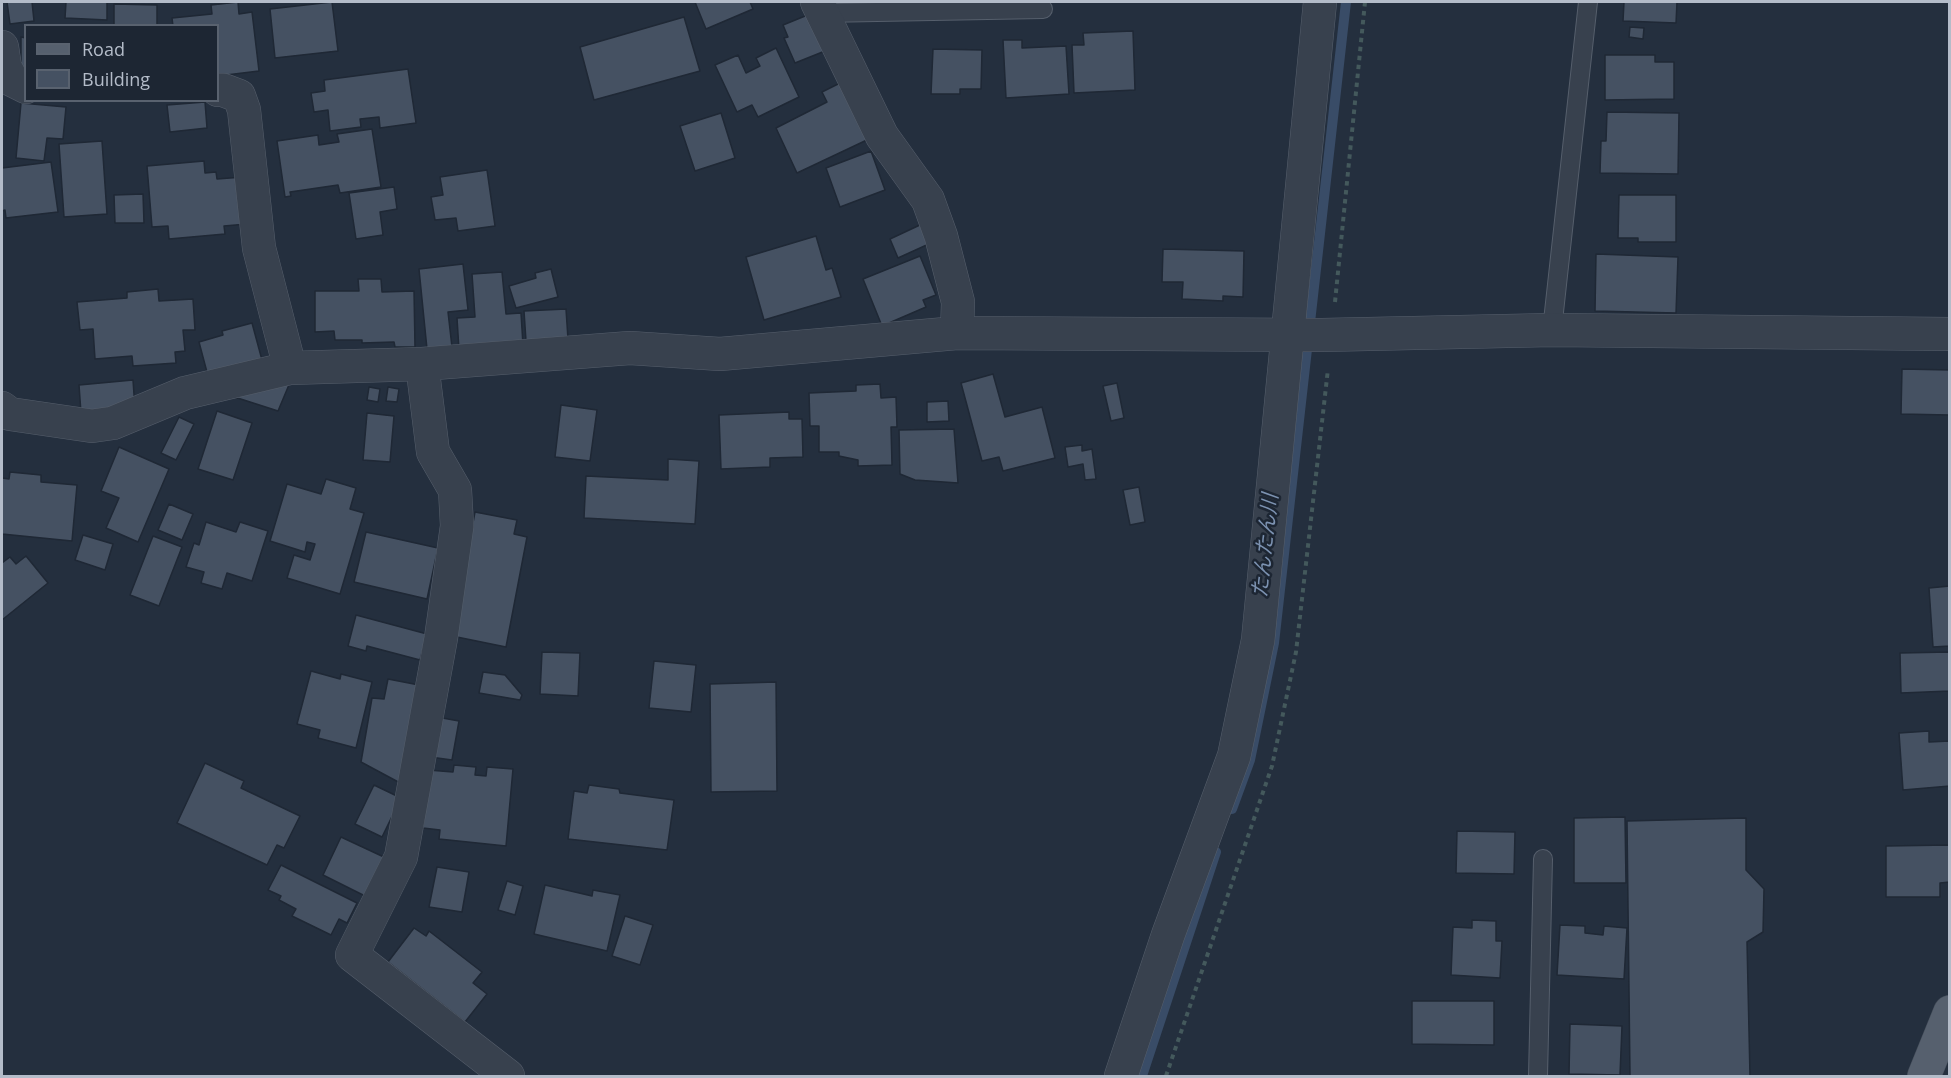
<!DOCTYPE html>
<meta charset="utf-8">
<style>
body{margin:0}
#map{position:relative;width:1951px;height:1078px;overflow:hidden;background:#242f3e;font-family:"Open Sans",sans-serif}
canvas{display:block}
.frame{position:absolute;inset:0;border:3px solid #b4bcc9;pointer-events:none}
.legend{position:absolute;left:24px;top:24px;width:195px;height:78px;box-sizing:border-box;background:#1d2633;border:2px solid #59626f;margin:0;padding:8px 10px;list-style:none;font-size:18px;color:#b4bcc9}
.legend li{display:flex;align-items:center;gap:12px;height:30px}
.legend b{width:30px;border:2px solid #59626f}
</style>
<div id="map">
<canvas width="1951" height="1078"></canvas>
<div class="frame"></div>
<ul class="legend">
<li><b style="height:8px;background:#56606e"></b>Road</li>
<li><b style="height:16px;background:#455162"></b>Building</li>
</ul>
</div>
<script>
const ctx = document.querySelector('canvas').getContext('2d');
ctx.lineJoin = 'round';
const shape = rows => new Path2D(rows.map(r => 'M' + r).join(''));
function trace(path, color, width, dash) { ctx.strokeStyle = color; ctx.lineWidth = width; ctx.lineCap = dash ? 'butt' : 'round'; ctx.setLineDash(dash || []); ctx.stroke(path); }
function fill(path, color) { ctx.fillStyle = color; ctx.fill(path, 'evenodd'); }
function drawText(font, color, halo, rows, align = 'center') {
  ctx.font = font + ' "Open Sans","Noto Sans JP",sans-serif'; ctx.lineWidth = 5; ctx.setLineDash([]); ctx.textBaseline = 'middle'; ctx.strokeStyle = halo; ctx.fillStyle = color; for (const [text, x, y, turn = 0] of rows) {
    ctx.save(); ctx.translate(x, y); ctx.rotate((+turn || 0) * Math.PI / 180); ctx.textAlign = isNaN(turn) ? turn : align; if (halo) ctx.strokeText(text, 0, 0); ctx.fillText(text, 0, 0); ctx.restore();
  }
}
trace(shape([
 [1232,809,1250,760,1274,643,1346,2],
 [1142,1076,1216,852]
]), '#394c67', 10);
const building = shape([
 [7,2,32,2,34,21,10,24,7,2],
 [66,2,107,2,107,20,65,18,66,2],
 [238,2,239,14,252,12,259,71,218,76,218,26,173,26,172,18,212,14,211,5,238,2],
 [332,2,338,51,275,58,270,9,332,2],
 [695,2,750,2,753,9,706,29,695,2],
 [1624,2,1677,2,1676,23,1623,21,1624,2],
 [114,4,157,5,157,26,114,26,114,4],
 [810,14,825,51,795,63,784,38,788,37,783,25,810,14],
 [684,17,700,71,594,100,580,47,684,17],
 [1630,27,1644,28,1643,39,1629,37,1630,27],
 [1133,31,1135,90,1074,93,1072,45,1084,45,1083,33,1133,31],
 [21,37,26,38,26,70,21,70,21,37],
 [1003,40,1022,40,1022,48,1066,46,1069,94,1006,98,1003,40],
 [776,48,799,97,758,117,752,105,737,112,715,65,738,55,746,73,760,66,756,58,776,48],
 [933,49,982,50,981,89,960,89,960,94,931,94,933,49],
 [1605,55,1655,55,1655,62,1674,62,1674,99,1605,100,1605,55],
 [408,69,416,123,380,128,379,117,360,119,361,127,330,131,328,110,314,112,311,93,325,91,324,80,408,69],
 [842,82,869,139,797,173,776,128,827,102,822,92,842,82],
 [205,102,207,128,170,132,167,105,205,102],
 [21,103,66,107,63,139,47,138,44,161,16,158,21,103],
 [1607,112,1679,113,1678,174,1600,173,1601,141,1606,141,1607,112],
 [721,113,735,158,695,171,680,126,721,113],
 [372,129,381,187,340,193,338,185,290,192,291,196,285,197,277,141,318,135,319,145,339,142,337,134,372,129],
 [102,141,107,214,64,217,59,144,102,141],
 [871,151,885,190,840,207,826,168,871,151],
 [204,161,205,173,216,172,217,179,243,177,247,224,224,226,225,234,169,239,168,226,152,227,147,166,204,161],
 [51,162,58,212,6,218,5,210,2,211,2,168,51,162],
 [487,170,495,226,458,231,456,218,435,220,431,197,443,195,440,177,487,170],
 [394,187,397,209,380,212,383,235,356,239,349,193,394,187],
 [143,194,144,223,115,223,114,195,143,194],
 [1619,195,1676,195,1676,242,1638,242,1638,238,1618,238,1619,195],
 [922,224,931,243,898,258,890,239,922,224],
 [816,236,826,270,832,268,841,297,764,320,746,257,816,236],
 [1163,249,1244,251,1243,297,1223,296,1223,301,1182,299,1183,282,1162,282,1163,249],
 [1596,254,1678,257,1676,313,1595,311,1596,254],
 [920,256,936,295,923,300,926,307,882,326,863,279,920,256],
 [463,264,468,310,448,312,452,347,427,349,419,269,463,264],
 [551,269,558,297,516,308,509,286,536,278,535,273,551,269],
 [502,272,506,314,521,313,523,345,459,350,457,318,475,317,472,274,502,272],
 [358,279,381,279,382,292,414,291,415,347,395,347,394,342,362,343,362,340,335,340,334,331,315,332,315,291,359,291,358,279],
 [158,289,159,301,193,299,195,330,183,330,185,351,175,352,176,363,133,366,132,356,95,359,93,329,80,330,77,302,127,298,127,292,158,289],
 [566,309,568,339,526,341,524,311,566,309],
 [252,323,262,360,208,376,199,342,223,335,222,331,252,323],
 [1902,369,1950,370,1949,415,1901,414,1902,369],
 [993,374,1005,417,1042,407,1055,458,1003,471,999,457,982,461,961,383,993,374],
 [133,380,135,409,81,413,79,385,133,380],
 [291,380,278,411,222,393,291,380],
 [1117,383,1124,418,1111,421,1103,386,1117,383],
 [880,384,881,398,896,397,897,427,891,427,892,465,858,466,858,460,839,456,839,452,819,452,819,426,810,426,809,393,856,391,856,385,880,384],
 [369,387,380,389,378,402,367,400,369,387],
 [388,387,399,389,397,402,386,401,388,387],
 [948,401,949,421,927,422,927,402,948,401],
 [561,405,597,410,590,461,555,457,561,405],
 [217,411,252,423,233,480,198,469,217,411],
 [789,412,789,419,802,419,803,457,770,458,770,467,721,469,719,415,789,412],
 [367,413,394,416,390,462,363,460,367,413],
 [179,417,194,424,176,460,161,453,179,417],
 [954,429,958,483,915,480,900,474,899,430,954,429],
 [1082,445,1082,451,1092,449,1096,479,1085,480,1083,464,1068,467,1065,447,1082,445],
 [119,447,169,469,138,542,106,528,119,498,101,491,119,447],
 [668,459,699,461,695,524,584,518,586,476,668,480,668,459],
 [10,472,41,475,41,482,77,485,72,541,2,534,2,478,9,479,10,472],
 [326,479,356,488,350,509,364,513,340,594,287,578,294,555,310,560,315,544,307,542,305,552,270,541,287,484,321,494,326,479],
 [1139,487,1145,522,1130,525,1123,490,1139,487],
 [169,504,193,514,182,540,158,530,169,504],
 [475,512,517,520,514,534,527,537,506,647,452,636,475,512],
 [206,522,236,532,240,522,268,531,252,581,227,573,222,589,201,583,204,572,186,567,194,543,199,545,206,522],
 [366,532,438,548,427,599,354,582,366,532],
 [83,535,113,544,105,570,75,560,83,535],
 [153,536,182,547,159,606,130,595,153,536],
 [26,556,48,583,2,620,2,563,10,557,16,564,26,556],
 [1950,586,1950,646,1933,647,1929,588,1950,586],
 [356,615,427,634,420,660,367,646,366,651,348,646,356,615],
 [542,652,580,653,578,696,540,694,542,652],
 [1950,652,1950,691,1901,693,1900,653,1950,652],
 [654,661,696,665,691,712,649,708,654,661],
 [311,671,340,679,341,674,372,682,356,748,318,738,320,730,297,724,311,671],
 [483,672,505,675,522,695,520,700,479,693,483,672],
 [388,679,419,685,402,784,361,762,372,698,384,699,388,679],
 [776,682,777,791,711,792,710,684,776,682],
 [437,717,459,721,452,760,430,757,437,717],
 [1929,731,1929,742,1950,741,1950,786,1903,790,1899,733,1929,731],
 [205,763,244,781,241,788,300,816,284,848,277,845,267,865,177,823,205,763],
 [454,765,476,767,475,775,486,776,487,767,513,769,506,846,439,839,440,830,423,828,428,770,453,772,454,765],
 [374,785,401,798,382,837,355,824,374,785],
 [589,785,619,789,620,793,674,800,667,850,568,839,574,791,587,793,589,785],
 [1625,817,1626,883,1574,883,1574,818,1625,817],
 [1746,818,1746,870,1764,889,1763,932,1747,942,1750,1076,1630,1076,1627,821,1746,818],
 [1457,831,1515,832,1514,874,1456,873,1457,831],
 [341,837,386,858,367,897,323,875,341,837],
 [1950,845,1950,882,1940,883,1940,897,1886,897,1886,846,1950,845],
 [281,865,357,903,347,923,339,919,331,935,292,916,296,909,279,900,281,896,268,890,281,865],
 [437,867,469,872,462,912,429,907,437,867],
 [507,881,523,886,515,915,498,910,507,881],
 [545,885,592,896,593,890,620,895,607,951,534,934,545,885],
 [625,916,653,925,640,965,612,956,625,916],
 [1472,920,1496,921,1496,941,1502,941,1500,978,1451,975,1453,927,1472,928,1472,920],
 [1560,925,1585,926,1585,933,1603,935,1604,926,1627,928,1624,979,1557,975,1560,925],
 [414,928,426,936,429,931,482,972,473,983,487,994,465,1022,388,962,414,928],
 [1412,1001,1494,1001,1494,1045,1412,1044,1412,1001],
 [1570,1024,1622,1026,1620,1075,1569,1074,1570,1024]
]);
fill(building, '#455162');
trace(building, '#1f2835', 1.5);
const service = shape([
 [822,13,1043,9],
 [1552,330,1588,2],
 [1538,1076,1543,859]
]);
const minor = shape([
 [817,2,882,136,928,200,941,236,958,302,957,333],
 [2,47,5,67,12,80,26,87],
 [218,90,223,90,239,96,244,110,259,248,290,368],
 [422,364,433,452,455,490,457,526,441,638,401,857,352,955,508,1076],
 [2,408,10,414,92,426,113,423,185,393,290,368,422,364,630,348,720,354,957,333,1322,335,1552,330,1950,334],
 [1121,1076,1168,935,1234,756,1258,640,1320,2]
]);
const primary = shape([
 [1924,1076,1950,1012]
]);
trace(service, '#565f6c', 20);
trace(minor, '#565f6c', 34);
trace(primary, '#414a57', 34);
trace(shape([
 [1335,302,1365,2],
 [1166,1076,1272,766,1296,652,1328,369]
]), '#44595c', 4, [4.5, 4.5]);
trace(service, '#38414e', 18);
trace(minor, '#38414e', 33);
trace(primary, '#56606e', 33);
drawText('italic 21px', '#7c92b1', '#1d2633', [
 ["たんたん川",1266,546,-84]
]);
</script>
